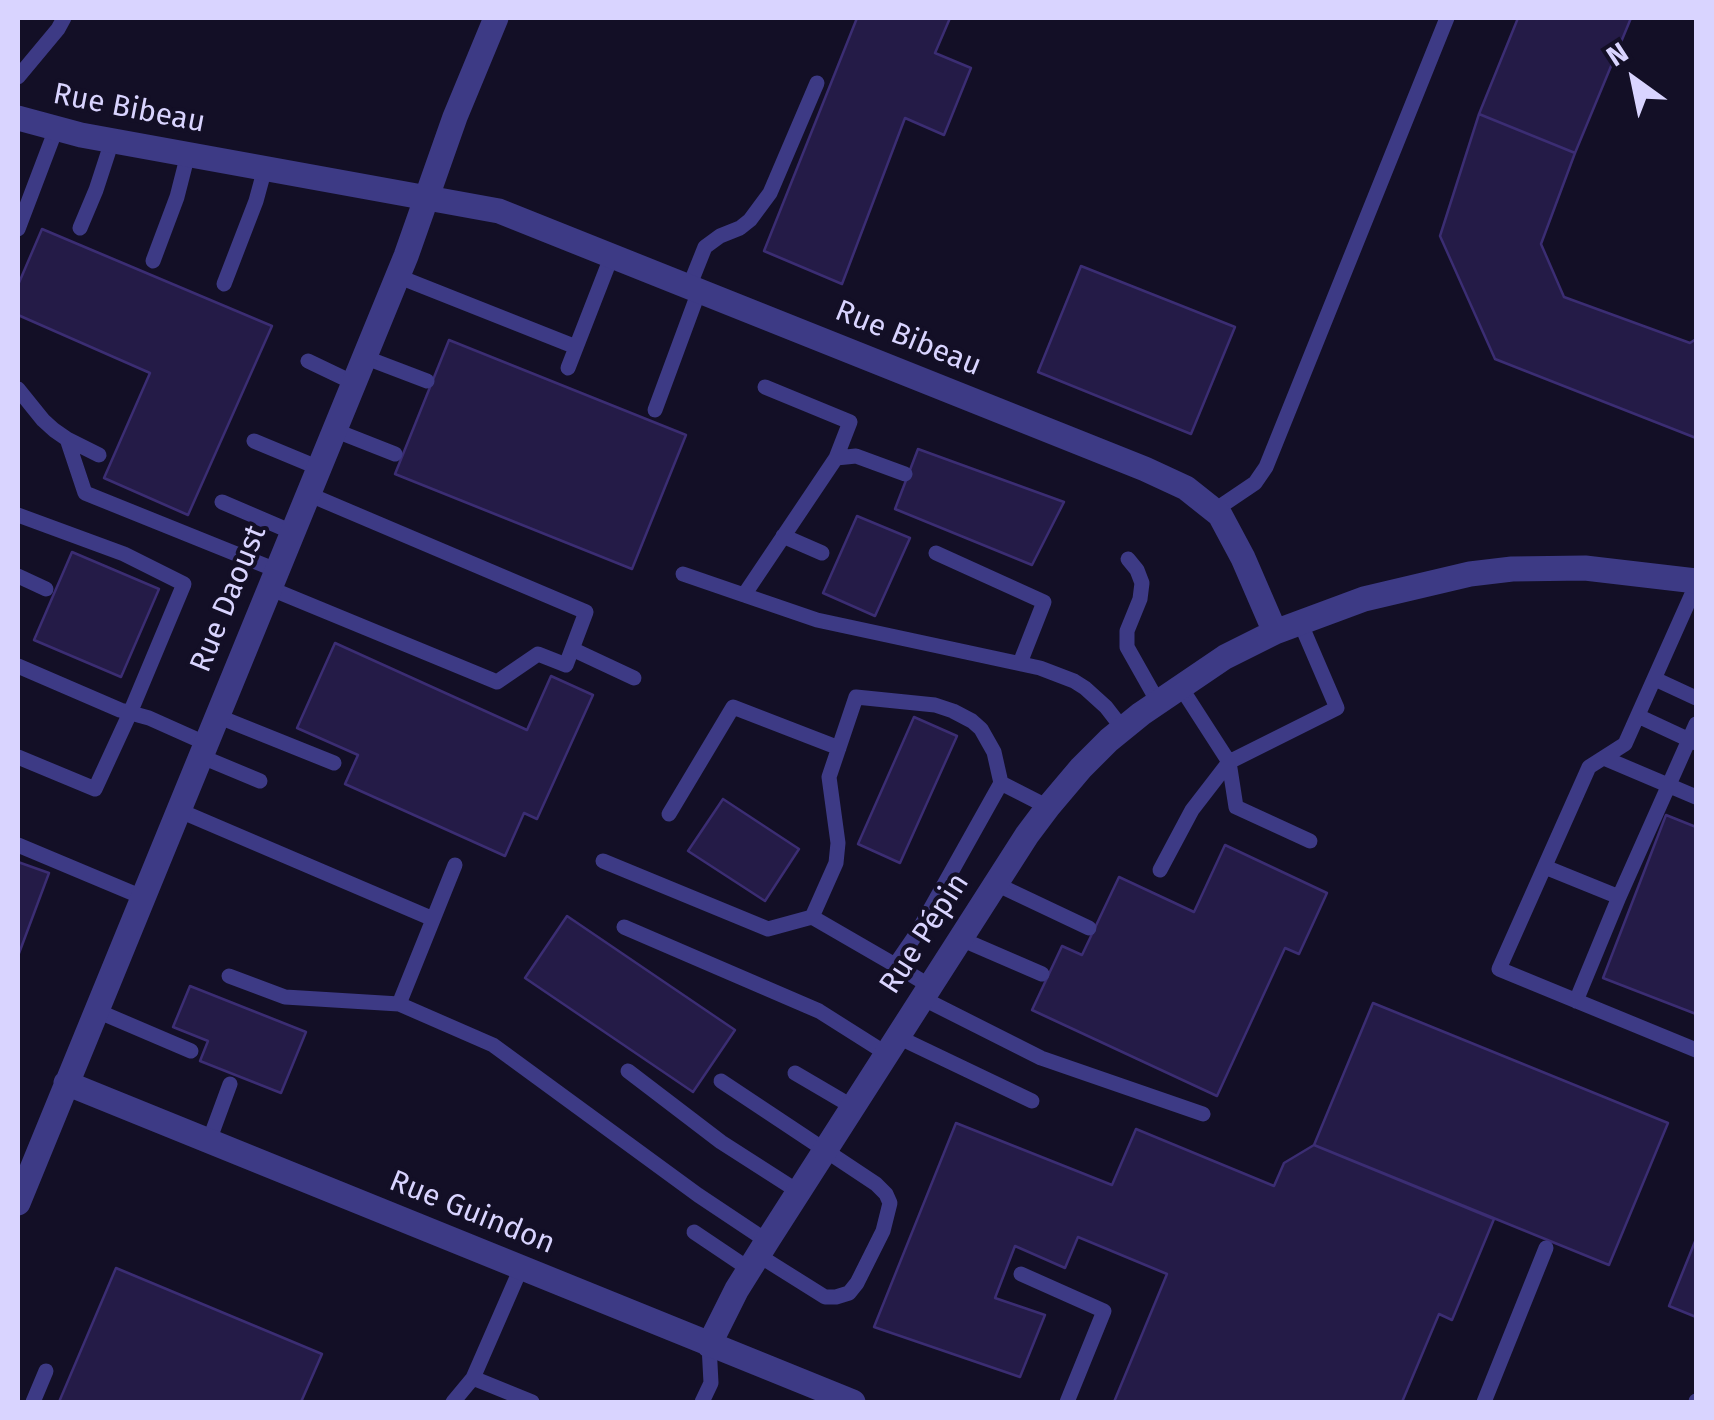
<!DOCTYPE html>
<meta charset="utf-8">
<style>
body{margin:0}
#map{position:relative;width:1714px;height:1420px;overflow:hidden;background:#130f26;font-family:"Fira Sans",sans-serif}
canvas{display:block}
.frame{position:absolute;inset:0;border:20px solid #d9d4ff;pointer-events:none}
.north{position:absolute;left:1584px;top:30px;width:100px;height:100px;-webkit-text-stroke:8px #130f26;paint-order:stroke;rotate:327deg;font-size:28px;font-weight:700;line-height:40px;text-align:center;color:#d9d4ff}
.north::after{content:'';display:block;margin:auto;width:35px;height:45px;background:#d9d4ff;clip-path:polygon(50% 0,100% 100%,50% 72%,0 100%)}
</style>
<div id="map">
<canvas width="1714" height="1420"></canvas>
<div class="frame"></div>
<div class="north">N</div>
</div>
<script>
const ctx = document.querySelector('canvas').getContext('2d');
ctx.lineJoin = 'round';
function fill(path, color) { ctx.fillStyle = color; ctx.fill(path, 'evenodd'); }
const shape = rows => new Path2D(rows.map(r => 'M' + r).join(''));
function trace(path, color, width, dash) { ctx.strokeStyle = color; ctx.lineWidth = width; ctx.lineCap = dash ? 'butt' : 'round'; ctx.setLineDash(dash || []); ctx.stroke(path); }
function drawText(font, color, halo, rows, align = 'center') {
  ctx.font = font + ' "Fira Sans",sans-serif'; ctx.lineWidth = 8; ctx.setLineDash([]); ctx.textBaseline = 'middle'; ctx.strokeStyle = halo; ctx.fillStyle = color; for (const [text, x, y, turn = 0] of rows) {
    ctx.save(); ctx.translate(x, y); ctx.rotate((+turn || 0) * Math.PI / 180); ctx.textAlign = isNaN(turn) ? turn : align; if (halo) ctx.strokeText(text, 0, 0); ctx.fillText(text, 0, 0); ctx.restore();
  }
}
const building = shape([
 [857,18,950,18,935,53,971,68,944,135,905,118,842,284,764,251,857,18],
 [1518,18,1631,18,1575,153,1479,114,1518,18],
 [1479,114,1575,153,1541,244,1564,297,1690,343,1696,339,1696,438,1495,359,1440,236,1479,114],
 [42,229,272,326,188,515,104,478,150,373,18,315,18,285,42,229],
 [1081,266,1235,327,1191,434,1038,372,1081,266],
 [449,340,686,435,632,569,395,474,449,340],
 [918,449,1064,502,1032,565,895,509,918,449],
 [857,516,910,538,875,616,823,593,857,516],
 [72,552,159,589,121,677,34,640,72,552],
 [335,643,527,730,551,676,593,695,537,819,524,813,505,856,345,784,358,755,297,728,335,643],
 [914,717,957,736,900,863,858,844,914,717],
 [723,799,799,849,765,901,688,851,723,799],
 [1666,815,1696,827,1696,1014,1603,978,1666,815],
 [1225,845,1327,893,1299,954,1285,948,1217,1096,1032,1010,1062,946,1082,955,1119,877,1194,912,1225,845],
 [18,862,49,873,18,956,18,862],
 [567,916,735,1030,693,1092,525,978,567,916],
 [190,986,306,1032,281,1093,200,1061,208,1041,173,1027,190,986],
 [1373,1003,1668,1123,1609,1265,1314,1145,1373,1003],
 [956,1123,1112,1185,1136,1129,1274,1186,1284,1163,1314,1145,1494,1219,1452,1320,1439,1314,1402,1402,1114,1402,1167,1274,1078,1237,1065,1268,1015,1246,995,1298,1045,1315,1020,1377,874,1327,956,1123],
 [1696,1239,1696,1317,1669,1306,1696,1239],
 [116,1268,322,1354,301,1402,59,1402,116,1268]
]);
fill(building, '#241b47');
trace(building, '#3b2d73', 2.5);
trace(shape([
 [18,77,58,29,64,18],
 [80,228,96,190,112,141],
 [18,229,56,129],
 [153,261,177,197,188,154],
 [397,276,576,347],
 [224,284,256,201,265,168],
 [689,287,705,247,720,236,740,228,750,220,770,193,817,83],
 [364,357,427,381],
 [308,361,354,383],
 [568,368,612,255],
 [765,387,850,422,836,458],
 [18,389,43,420,54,430,67,439,99,455],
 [655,410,699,291],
 [334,430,395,454],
 [67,439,85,493,276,570],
 [254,441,319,468],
 [905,474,856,456,836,458,744,595,817,620,1040,668,1074,681,1085,688,1106,707,1123,729],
 [222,502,292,532],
 [1215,510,1255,483,1266,467,1447,18],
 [18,515,124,554,184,584,130,713,95,789,18,757],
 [783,536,822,553],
 [936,553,1044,602,1020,663],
 [1128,559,1137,570,1142,583,1140,599,1127,631,1127,647,1158,702],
 [683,574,744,595],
 [18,576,46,589],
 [1696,585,1625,744,1589,767,1499,969,1696,1050],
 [269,588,497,682,538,654,566,665,586,612,308,494],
 [572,649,634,678],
 [18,666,120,710,149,718,205,743],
 [1655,679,1696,698],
 [1180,686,1229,762,1337,708,1300,622],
 [217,716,334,763],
 [1638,716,1696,743],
 [200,756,260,781],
 [1604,758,1696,797],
 [1229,762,1236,807,1310,841],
 [178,810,433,919],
 [669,814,733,707,839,748],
 [18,845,142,897],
 [603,861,768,929,812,917,895,965],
 [455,865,399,1004,493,1045,698,1195,767,1241],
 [1545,867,1619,897,1696,724],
 [1160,870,1192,810,1229,762],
 [996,884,1089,928],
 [812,917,836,863,838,843,829,777,856,697,935,705,953,711,972,721,981,729,994,752,1001,783],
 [624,927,819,1011,887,1054],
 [961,939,1042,974],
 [229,976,285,997,399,1004],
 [930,986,895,965,917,933,1001,783,1048,807],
 [922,998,1041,1058,1203,1114],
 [1576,1001,1619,897],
 [95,1010,191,1051],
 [898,1037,1032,1101],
 [628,1071,721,1142,799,1192],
 [795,1073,853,1107],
 [721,1081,876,1184,886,1194,890,1203,883,1231,857,1283,849,1293,836,1297,825,1297,758,1255],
 [209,1141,230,1084],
 [694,1232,749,1269],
 [521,1268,473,1378,532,1402],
 [1021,1274,1104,1311,1067,1402],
 [33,1402,46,1371],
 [453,1402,473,1378],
 [702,1402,711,1383,709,1345],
 [1484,1402,1546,1248],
 [1696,1402,1696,1401]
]), '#3d3a85', 15);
trace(shape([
 [18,118,81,135,499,211,1145,469,1186,488,1220,515,1243,558,1275,632,1364,599,1470,574,1512,569,1585,568,1696,581],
 [66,1083,853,1402],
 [18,1203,406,256,455,117,496,18],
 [709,1345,737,1289,767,1241,1027,835,1048,807,1081,768,1109,740,1141,714,1225,657,1275,632]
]), '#3d3a85', 25);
drawText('30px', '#d9d4ff', '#130f26', [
 ["Rue Bibeau",129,109,11],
 ["Rue Bibeau",908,339,22],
 ["Rue Daoust",229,599,-68],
 ["Rue Pépin",925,934,-57],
 ["Rue Guindon",472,1213,22]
]);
</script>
